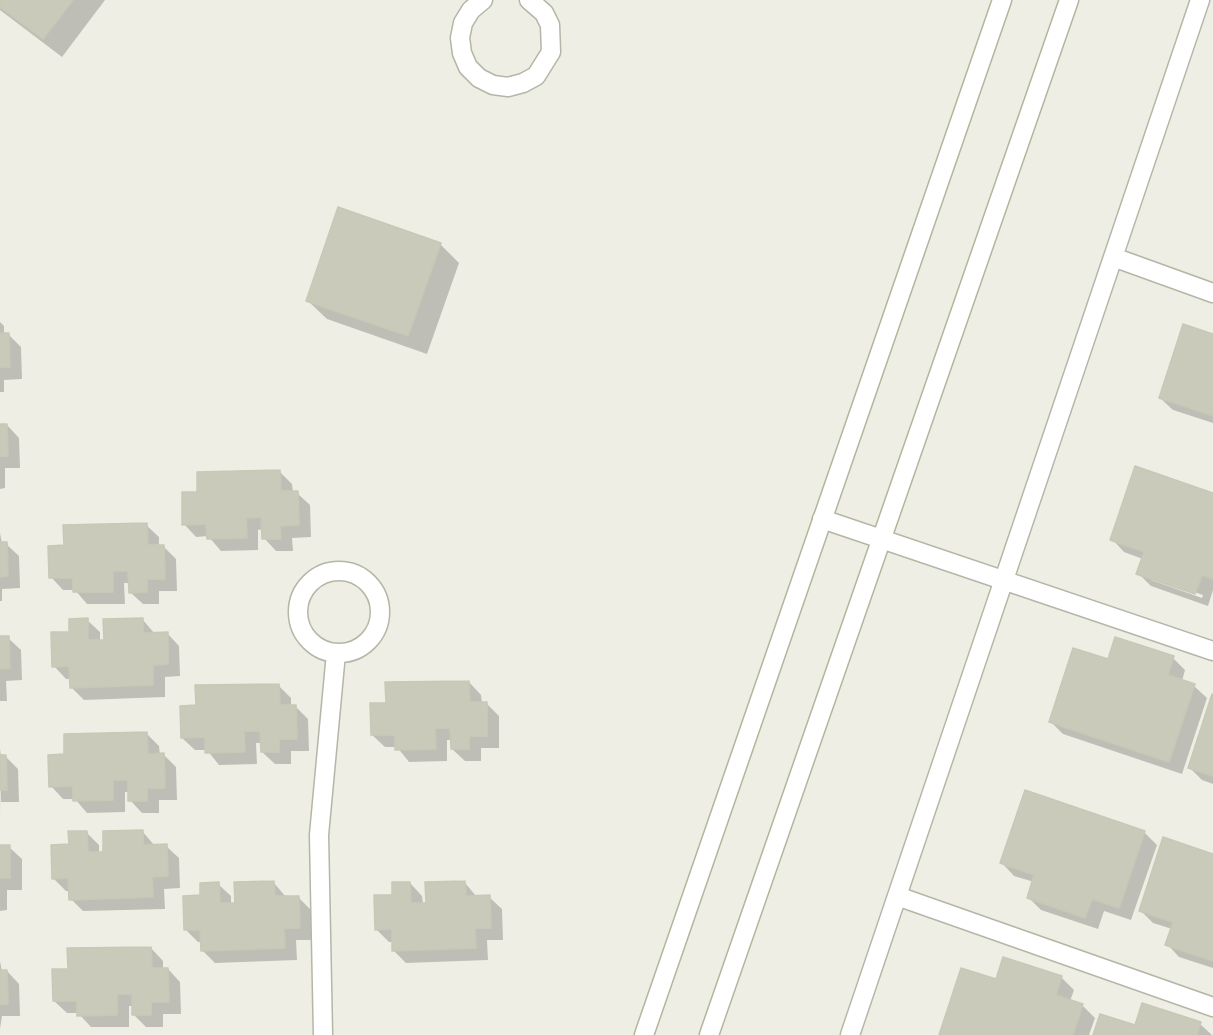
<!DOCTYPE html>
<style>
body{margin:0}
canvas{display:block;background:#eeeee4}
</style>
<canvas width="1213" height="1035"></canvas>
<script>
const ctx = document.querySelector('canvas').getContext('2d');
ctx.lineJoin = 'round';
function fill(path, color) { ctx.fillStyle = color; ctx.fill(path, 'evenodd'); }
const shape = rows => new Path2D(rows.map(r => 'M' + r).join(''));
function trace(path, color, width, dash) { ctx.strokeStyle = color; ctx.lineWidth = width; ctx.lineCap = dash ? 'butt' : 'round'; ctx.setLineDash(dash || []); ctx.stroke(path); }
fill(shape([
 [0,0,105,0,62,57,0,10],
 [440,244,459,263,427,354,327,319,308,301],
 [0,322,4,326,4,335,9,335,21,347,22,379,4,380,4,392,0,392],
 [1213,335,1213,423,1173,410,1160,398],
 [0,425,7,425,19,438,20,468,5,468,5,488,0,489],
 [280,472,292,484,293,493,297,493,310,505,311,537,292,538,293,551,276,551,264,538,263,529,258,530,258,550,221,551,208,536,196,537,184,524,199,494],
 [1213,494,1213,590,1208,606,1151,586,1138,573,1143,559,1124,552,1112,539],
 [1151,577,1203,595,1202,598,1151,580],
 [146,525,159,537,159,547,163,546,176,559,177,591,159,591,159,604,143,604,130,592,130,583,124,583,125,604,87,604,75,590,63,590,51,577,65,547],
 [0,533,2,544,6,544,19,556,20,588,2,589,2,601,0,601],
 [87,620,100,632,100,641,105,641,143,620,155,634,167,633,179,646,180,676,165,677,165,697,84,700,71,687,71,679,66,679,54,666,71,633],
 [0,638,8,638,21,650,22,680,6,681,7,701,0,701],
 [1173,658,1185,670,1182,681,1194,686,1207,698,1182,774,1063,734,1050,721,1109,661],
 [469,682,481,695,482,703,486,703,499,716,499,748,481,748,481,761,465,761,452,749,452,740,447,740,447,761,409,762,397,747,385,747,372,735,388,704],
 [278,685,291,698,291,706,295,706,308,719,309,751,291,751,291,764,275,764,262,752,262,743,256,743,257,764,219,765,207,750,195,750,182,738,197,707],
 [1213,697,1213,784,1202,780,1190,768],
 [147,734,159,746,160,755,164,755,176,767,177,800,159,800,159,813,142,813,130,800,130,792,125,792,125,812,87,813,75,799,63,799,51,786,65,756],
 [0,748,1,757,6,757,18,769,19,802,1,802,1,815],
 [142,831,155,846,166,846,179,858,180,888,164,889,165,909,83,911,71,899,70,891,66,891,53,878,70,845,86,832,99,845,99,854,105,853],
 [1144,832,1157,845,1131,920,1104,911,1098,929,1041,910,1028,897,1034,882,1014,876,1002,863],
 [0,847,9,847,22,859,22,890,7,890,7,910,0,911],
 [1213,856,1213,968,1179,957,1167,944,1172,929,1153,923,1140,910],
 [274,883,286,897,298,897,311,910,311,940,296,940,297,960,215,963,202,950,202,942,198,942,185,929,202,897,218,884,231,896,231,905,236,905],
 [410,883,422,896,423,904,465,883,477,897,489,897,502,909,503,940,487,940,488,960,406,963,393,950,393,942,389,942,376,929,394,896],
 [151,948,163,961,163,969,168,969,180,982,181,1014,163,1014,163,1027,146,1027,134,1015,134,1006,129,1006,129,1027,91,1027,78,1013,67,1013,54,1001,69,970],
 [0,961,2,972,7,971,19,984,20,1016,2,1016,0,1029],
 [1061,977,1074,990,1070,1001,1082,1005,1095,1018,1089,1035,941,1035,997,981],
 [1200,1024,1212,1035,1095,1035,1136,1027]
]), '#0003');
const building = shape([
 [0,0,73,0,43,39,0,7,0,0],
 [338,207,441,243,408,336,306,301,338,207],
 [1183,324,1213,334,1213,416,1159,398,1183,324],
 [0,333,9,333,10,367,0,367,0,333],
 [0,424,7,424,8,456,0,456,0,424],
 [1135,466,1213,493,1213,579,1202,575,1195,594,1136,574,1144,552,1110,540,1135,466],
 [280,470,281,491,298,491,299,525,280,526,281,539,262,539,261,517,246,518,247,538,207,539,206,524,182,525,182,492,197,492,197,472,280,470],
 [147,523,148,545,164,545,165,579,147,579,147,592,129,593,128,571,113,571,113,592,73,592,73,578,49,578,48,546,64,545,63,525,147,523],
 [0,542,7,542,8,576,0,577,0,542],
 [88,618,88,640,104,640,103,619,143,618,143,633,168,632,168,664,153,665,153,685,70,688,69,666,52,667,51,632,69,632,69,619,88,618],
 [0,636,9,636,10,668,0,669,0,636],
 [1115,637,1174,656,1168,675,1195,684,1169,762,1049,722,1073,648,1108,659,1115,637],
 [469,681,470,702,487,702,487,736,469,736,469,749,451,749,450,728,435,728,436,749,395,750,395,735,371,735,370,703,386,703,385,682,469,681],
 [279,684,280,705,296,705,297,739,279,739,279,752,261,752,260,731,244,731,245,752,205,753,205,737,181,738,180,706,196,705,195,685,279,684],
 [1212,694,1213,695,1213,776,1188,768,1212,694],
 [147,732,148,754,164,753,165,788,147,788,147,801,128,801,128,780,113,780,113,800,73,801,73,786,49,787,48,755,64,754,64,734,147,732],
 [0,755,6,755,7,790,0,790,0,755],
 [1025,790,1145,831,1119,908,1092,899,1085,918,1027,898,1034,875,1000,863,1025,790],
 [143,830,143,845,167,844,168,876,152,877,153,897,69,900,68,878,52,879,51,845,69,844,68,831,87,831,88,852,103,852,103,831,143,830],
 [1163,837,1213,854,1213,961,1165,945,1173,922,1139,911,1163,837],
 [0,845,10,845,10,878,0,878,0,845],
 [274,881,275,896,299,896,300,928,284,928,285,948,201,951,200,930,184,930,183,896,200,895,200,883,219,882,220,903,235,903,234,882,274,881],
 [465,881,466,896,490,895,491,928,475,928,476,948,392,951,392,929,375,930,374,895,392,895,392,882,410,882,411,903,426,903,425,882,465,881],
 [151,947,152,968,168,968,169,1002,151,1002,151,1015,132,1015,132,994,117,994,117,1015,77,1016,77,1001,53,1001,52,969,68,969,67,948,151,947],
 [1003,957,1062,976,1056,995,1083,1004,1073,1035,939,1035,961,968,996,979,1003,957],
 [0,970,7,970,8,1004,0,1004,0,970],
 [1142,1003,1201,1022,1197,1035,1093,1035,1100,1014,1135,1025,1142,1003]
]);
fill(building, '#c9cab9');
trace(building, '#c7c9b6', 1.5);
const street = shape([
 [483,0,471,10,463,23,460,38,462,53,468,67,479,78,493,85,508,87,523,83,536,76,551,52,550,25,544,13,529,0],
 [1113,257,1213,293],
 [822,519,1213,651],
 '298 612a41 41 0 1 1 82 0a41 41 0 1 1-82 0Z',
 [897,896,1213,1007],
 [323,1035,319,835,336,653],
 [850,1035,1200,0]
]);
const secondary = shape([
 [644,1035,1002,0],
 [709,1035,1069,0]
]);
trace(street, '#b4b7a6', 21);
trace(secondary, '#b1b69c', 21);
trace(street, '#fff', 18);
trace(secondary, '#fff', 18);
</script>
